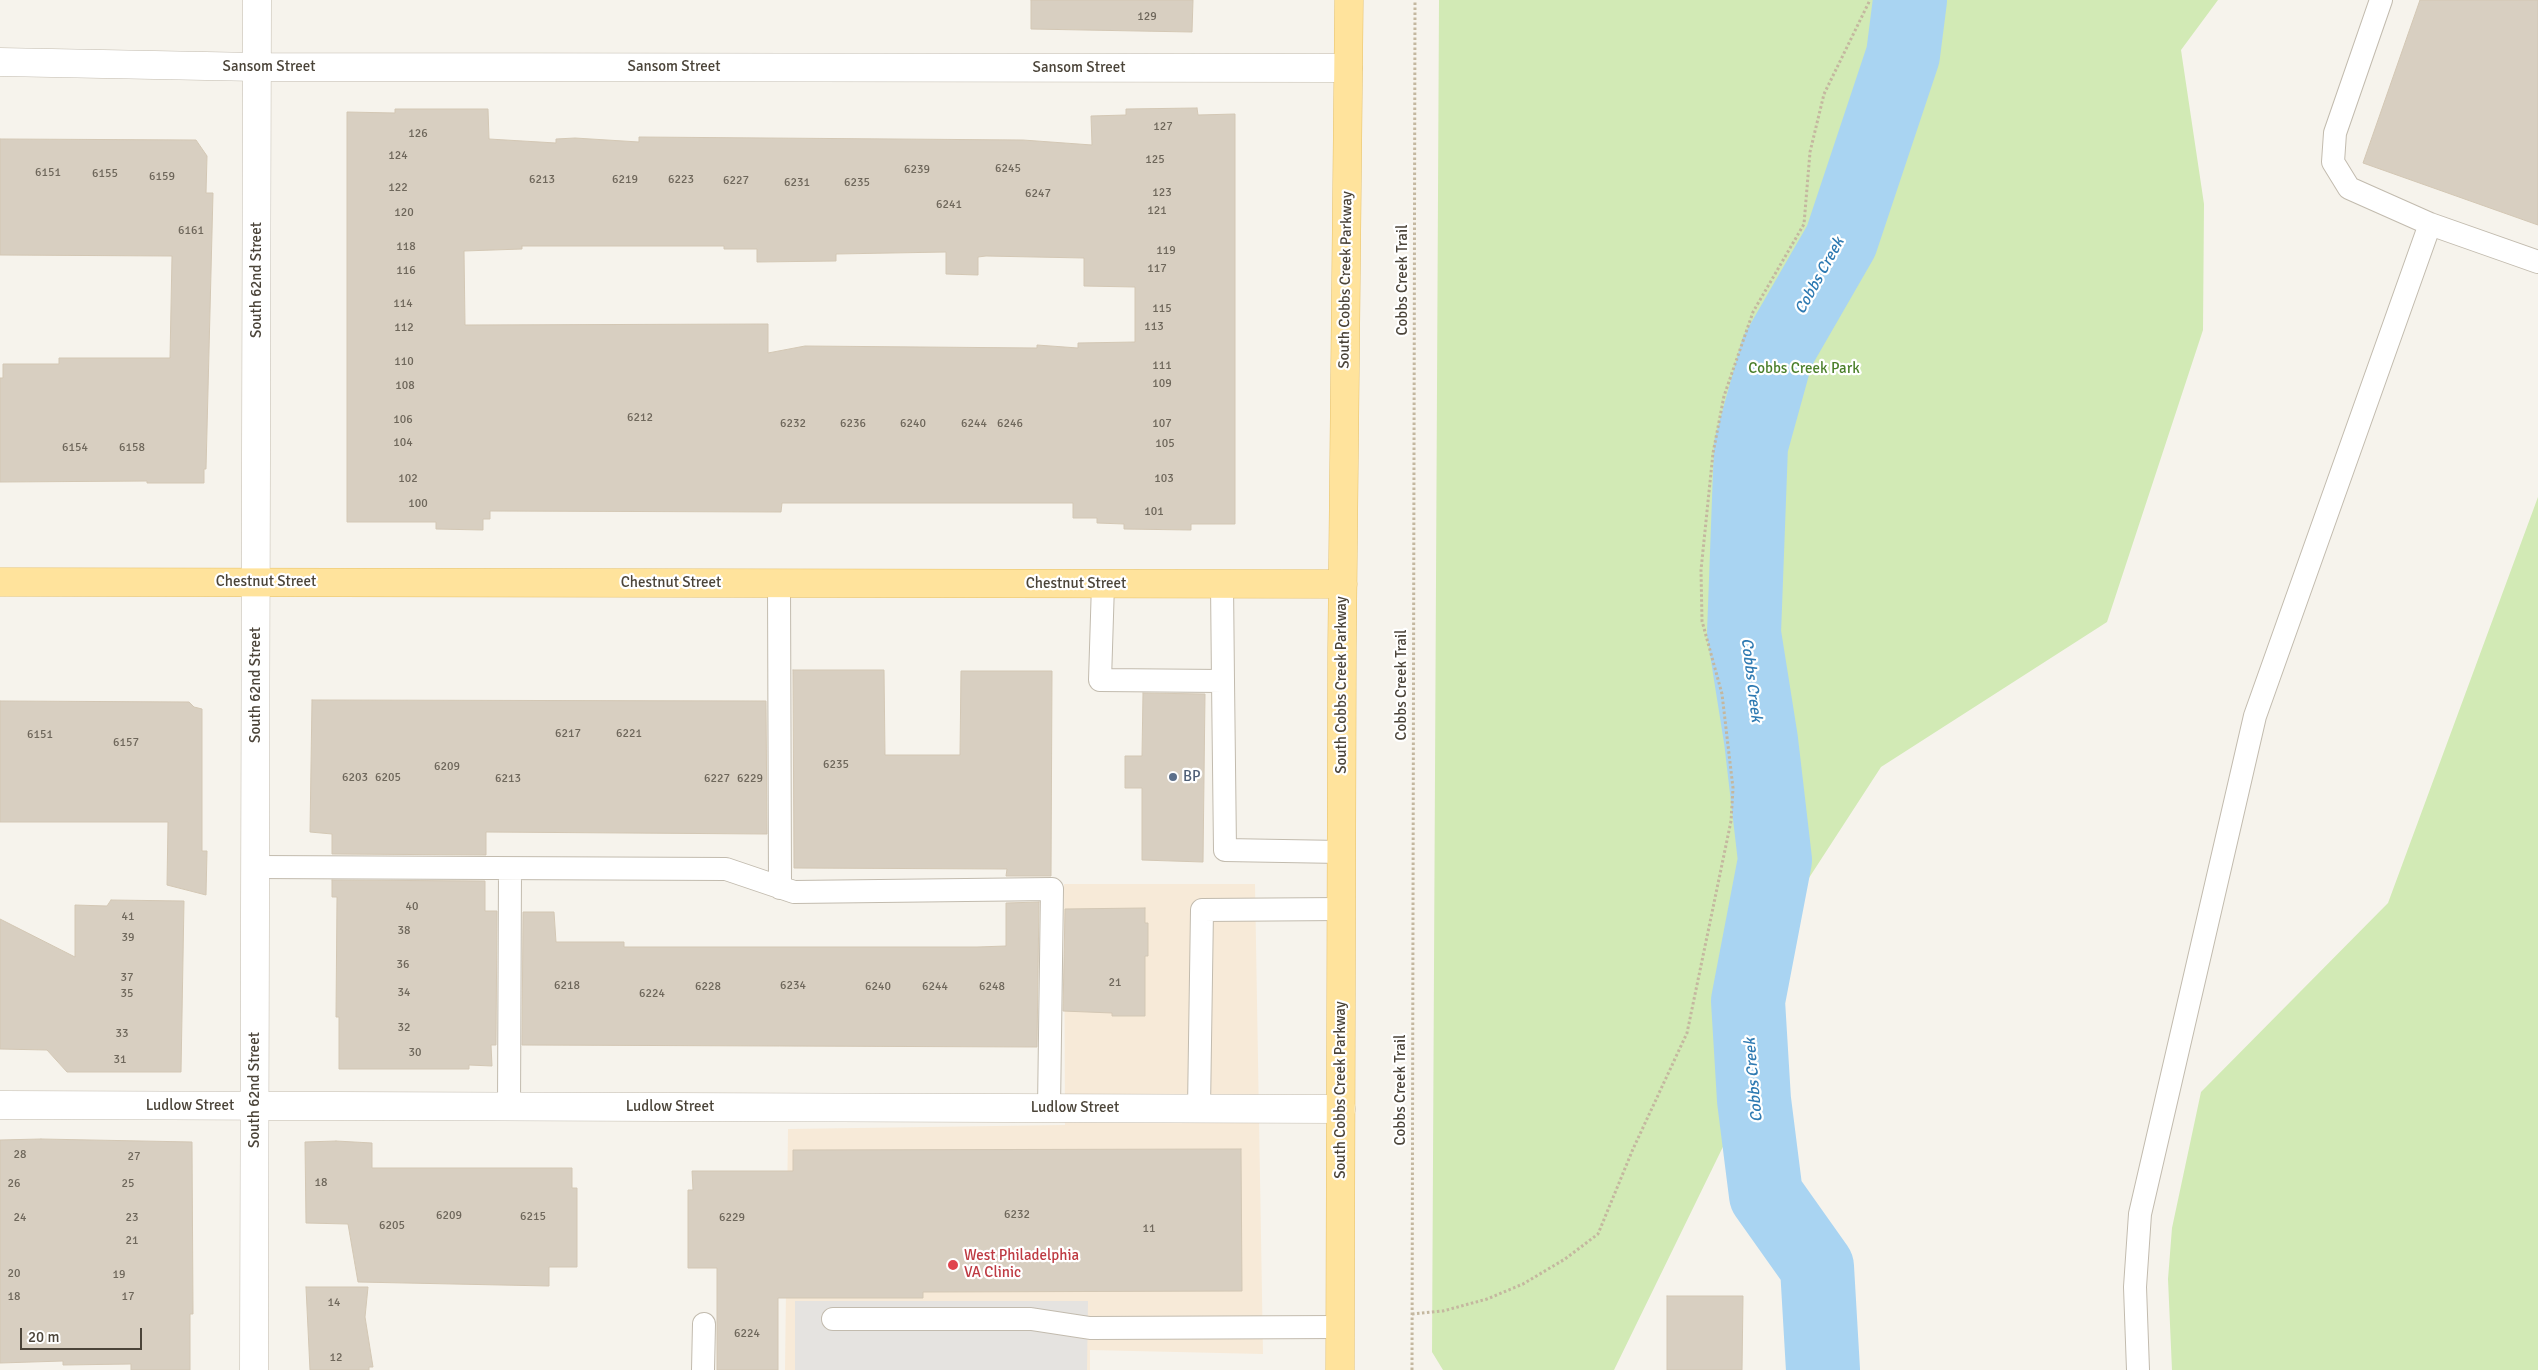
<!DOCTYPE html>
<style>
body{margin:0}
#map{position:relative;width:2538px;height:1370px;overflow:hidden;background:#f6f3ec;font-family:Signika,sans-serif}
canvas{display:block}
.scale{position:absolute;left:20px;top:1328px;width:122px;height:22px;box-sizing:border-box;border:2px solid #4b4439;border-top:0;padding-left:6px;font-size:15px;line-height:18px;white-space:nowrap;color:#4b4439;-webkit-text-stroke:4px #fff;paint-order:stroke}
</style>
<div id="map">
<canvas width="2538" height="1370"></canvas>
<div class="scale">20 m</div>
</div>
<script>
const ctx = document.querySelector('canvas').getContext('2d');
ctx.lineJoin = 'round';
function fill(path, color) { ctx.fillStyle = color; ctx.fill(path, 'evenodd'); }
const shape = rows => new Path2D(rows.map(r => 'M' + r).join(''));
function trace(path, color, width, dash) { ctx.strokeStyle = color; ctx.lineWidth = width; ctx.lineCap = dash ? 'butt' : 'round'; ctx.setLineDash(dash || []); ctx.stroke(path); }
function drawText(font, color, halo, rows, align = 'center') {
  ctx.font = font + ' Signika,sans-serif'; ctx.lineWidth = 4.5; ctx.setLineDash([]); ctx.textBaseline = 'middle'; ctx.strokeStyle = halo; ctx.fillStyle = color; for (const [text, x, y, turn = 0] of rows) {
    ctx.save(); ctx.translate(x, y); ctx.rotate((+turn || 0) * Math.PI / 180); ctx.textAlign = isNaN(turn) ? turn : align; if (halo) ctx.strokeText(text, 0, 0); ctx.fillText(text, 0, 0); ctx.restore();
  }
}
fill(shape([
 [1064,884,1255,884,1263,1354,1090,1350,1090,1370,785,1370,788,1129,1065,1125]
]), '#f7ead8');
fill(shape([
 [1439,0,2218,0,2181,50,2204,204,2203,330,2107,622,1881,767,1781,921,1758,1075,1614,1370,1443,1370,1432,1352],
 [2538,497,2538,1370,2172,1370,2168,1279,2172,1228,2201,1092,2388,903]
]), '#d2eab5');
fill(shape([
 [795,1301,1088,1301,1087,1370,795,1370]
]), '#e5e3e0');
trace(shape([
 [1823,1370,1817,1267,1766,1195,1754,1100,1748,1001,1775,860,1761,740,1744,633,1751,446,1777,352,1841,241,1903,55,1910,0]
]), '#a9d4f2', 74);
const building = shape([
 [1031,0,1193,0,1192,32,1031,29,1031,0],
 [2420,0,2538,0,2538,225,2363,163,2420,0],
 [1197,108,1198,115,1235,114,1235,524,1191,524,1191,530,1124,529,1124,524,1097,523,1097,518,1073,518,1073,503,782,503,781,512,490,511,490,519,483,519,483,530,436,529,436,522,347,522,347,112,395,113,395,109,488,109,489,139,556,143,556,139,575,138,639,142,639,137,1023,140,1092,145,1091,116,1126,115,1126,109,1197,108],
 [522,246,724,246,724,249,757,249,757,262,836,261,836,254,946,252,946,274,978,275,978,257,986,256,1084,258,1084,286,1135,287,1135,342,1078,343,1078,348,1037,345,1037,348,805,346,768,353,768,324,465,325,464,251,522,249,522,246],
 [0,139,196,140,207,156,206,193,213,193,206,469,204,469,204,483,147,483,147,481,0,482,0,378,3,378,3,364,59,364,59,358,170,358,172,256,0,255,0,139],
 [793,670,884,670,885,755,960,755,961,671,1052,671,1051,876,1006,876,1007,869,794,868,793,670],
 [1143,693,1205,694,1203,862,1142,860,1142,788,1125,788,1125,756,1142,756,1143,693],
 [312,700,766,701,767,834,486,832,486,855,332,854,332,834,310,832,312,700],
 [0,701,189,702,194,707,202,709,202,851,207,851,206,895,167,885,168,822,0,822,0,701],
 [332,880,485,881,485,911,497,911,496,1045,491,1045,492,1066,469,1065,469,1069,339,1069,339,1017,336,1017,337,897,332,897,332,880],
 [111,900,184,901,181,1072,67,1072,47,1050,0,1049,0,919,75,957,75,905,107,906,111,900],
 [1039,902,1037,1047,522,1045,523,912,554,912,556,942,624,942,624,947,977,947,1006,946,1006,903,1039,902],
 [1145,908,1145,923,1148,923,1148,956,1145,956,1145,1016,1112,1016,1112,1013,1063,1011,1065,909,1145,908],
 [41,1139,192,1142,193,1314,190,1314,190,1370,131,1370,131,1364,63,1365,63,1361,0,1363,0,1140,41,1139],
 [336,1141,372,1143,372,1168,572,1168,572,1188,577,1188,577,1267,549,1267,549,1286,358,1282,348,1224,306,1223,305,1142,336,1141],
 [1241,1149,1242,1291,923,1292,923,1298,778,1298,778,1370,717,1370,717,1268,688,1268,688,1190,693,1190,692,1171,793,1171,793,1150,1241,1149],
 [306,1287,368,1287,365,1317,373,1367,369,1367,369,1370,310,1370,306,1287],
 [1667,1296,1743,1296,1742,1370,1667,1370,1667,1296]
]);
fill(building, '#d8cfc1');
trace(building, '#d3c7b4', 1);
const service = shape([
 [2381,0,2335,133,2333,162,2349,188,2430,224,2538,262],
 [779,583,780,888],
 [1103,584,1100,680,1223,681,1225,850,1341,852],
 [1222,584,1223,681],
 [256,867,726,869,794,892,1052,889,1049,1108],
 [509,1106,510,869],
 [1199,1108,1202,910,1341,909],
 [833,1319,1031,1319,1090,1328,1341,1327],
 [703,1370,704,1324],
 [2138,1370,2135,1287,2140,1214,2255,716,2430,224]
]);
const minor = shape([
 [0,62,257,67,1348,68],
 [0,1105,1341,1109],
 [254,1370,257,0]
]);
const primary = shape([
 [0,582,1343,584],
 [1340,1370,1342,648,1349,0]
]);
trace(service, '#c2bbae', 24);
trace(minor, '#c2bbae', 29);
trace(primary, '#e6c16a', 29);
trace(shape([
 [1412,1314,1443,1311,1487,1299,1523,1284,1565,1259,1598,1234,1633,1149,1687,1033,1731,821,1733,788,1722,694,1702,621,1701,570,1713,453,1724,396,1753,312,1804,224,1810,152,1824,94,1870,0],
 [1412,1370,1415,0]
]), '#c4b79f', 3, [2.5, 2.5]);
trace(service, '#fff', 22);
trace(minor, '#fff', 28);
trace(primary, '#ffe39c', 28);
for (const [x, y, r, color] of [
 [1173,777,5,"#5c6f8a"],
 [953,1265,6,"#e0444e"]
]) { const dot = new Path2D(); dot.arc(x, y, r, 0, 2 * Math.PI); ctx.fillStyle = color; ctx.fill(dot); trace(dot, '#fff', 2); }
drawText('12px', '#6e675b', null, [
 ["129",1147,17],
 ["127",1163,127],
 ["126",418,134],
 ["124",398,156],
 ["125",1155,160],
 ["6245",1008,169],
 ["6239",917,170],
 ["6151",48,173],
 ["6155",105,174],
 ["6159",162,177],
 ["6213",542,180],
 ["6219",625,180],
 ["6223",681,180],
 ["6227",736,181],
 ["6231",797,183],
 ["6235",857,183],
 ["122",398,188],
 ["123",1162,193],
 ["6247",1038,194],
 ["6241",949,205],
 ["121",1157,211],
 ["120",404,213],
 ["6161",191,231],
 ["118",406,247],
 ["119",1166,251],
 ["117",1157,269],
 ["116",406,271],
 ["114",403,304],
 ["115",1162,309],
 ["113",1154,327],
 ["112",404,328],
 ["110",404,362],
 ["111",1162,366],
 ["109",1162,384],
 ["108",405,386],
 ["6212",640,418],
 ["106",403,420],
 ["6232",793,424],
 ["6236",853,424],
 ["6240",913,424],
 ["6244",974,424],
 ["6246",1010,424],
 ["107",1162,424],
 ["104",403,443],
 ["105",1165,444],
 ["6154",75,448],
 ["6158",132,448],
 ["102",408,479],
 ["103",1164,479],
 ["100",418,504],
 ["101",1154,512],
 ["6217",568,734],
 ["6221",629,734],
 ["6151",40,735],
 ["6157",126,743],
 ["6235",836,765],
 ["6209",447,767],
 ["6203",355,778],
 ["6205",388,778],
 ["6213",508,779],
 ["6227",717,779],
 ["6229",750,779],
 ["40",412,907],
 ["41",128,917],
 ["38",404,931],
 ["39",128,938],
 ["36",403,965],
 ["37",127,978],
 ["21",1115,983],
 ["6218",567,986],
 ["6234",793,986],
 ["6228",708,987],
 ["6240",878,987],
 ["6244",935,987],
 ["6248",992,987],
 ["34",404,993],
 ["35",127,994],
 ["6224",652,994],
 ["32",404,1028],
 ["33",122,1034],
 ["30",415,1053],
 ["31",120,1060],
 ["28",20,1155],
 ["27",134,1157],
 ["18",321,1183],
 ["26",14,1184],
 ["25",128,1184],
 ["6232",1017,1215],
 ["6209",449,1216],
 ["6215",533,1217],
 ["24",20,1218],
 ["23",132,1218],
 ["6229",732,1218],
 ["6205",392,1226],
 ["11",1149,1229],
 ["21",132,1241],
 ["20",14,1274],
 ["19",119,1275],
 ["18",14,1297],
 ["17",128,1297],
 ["14",334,1303],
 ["6224",747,1334],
 ["12",336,1358]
]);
drawText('15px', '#4b4439', '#fff', [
 ["Sansom Street",269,67],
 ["Sansom Street",674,67],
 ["Sansom Street",1079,68],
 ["South 62nd Street",257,280,-90],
 ["South Cobbs Creek Parkway",1346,280,-89],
 ["Cobbs Creek Trail",1403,280,-90],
 ["Chestnut Street",266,582],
 ["Chestnut Street",671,583],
 ["Chestnut Street",1076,584],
 ["South 62nd Street",256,685,-90],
 ["South Cobbs Creek Parkway",1342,685,-90],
 ["Cobbs Creek Trail",1402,685,-90],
 ["South 62nd Street",255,1090,-90],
 ["South Cobbs Creek Parkway",1341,1090,-90],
 ["Cobbs Creek Trail",1401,1090,-90],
 ["Ludlow Street",190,1106],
 ["Ludlow Street",670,1107],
 ["Ludlow Street",1075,1108]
]);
drawText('15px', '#4a7f2a', '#fff', [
 ["Cobbs Creek Park",1804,369]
]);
drawText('15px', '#4e5e75', '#fff', [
 ["BP",1183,777]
], 'left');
drawText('15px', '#be3a42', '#fff', [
 ["West Philadelphia",964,1256],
 ["VA Clinic",964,1273]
], 'left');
drawText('italic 16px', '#2e7ab2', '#fff', [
 ["Cobbs Creek",1820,276,-61],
 ["Cobbs Creek",1751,680,83],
 ["Cobbs Creek",1754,1080,-95]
]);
</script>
